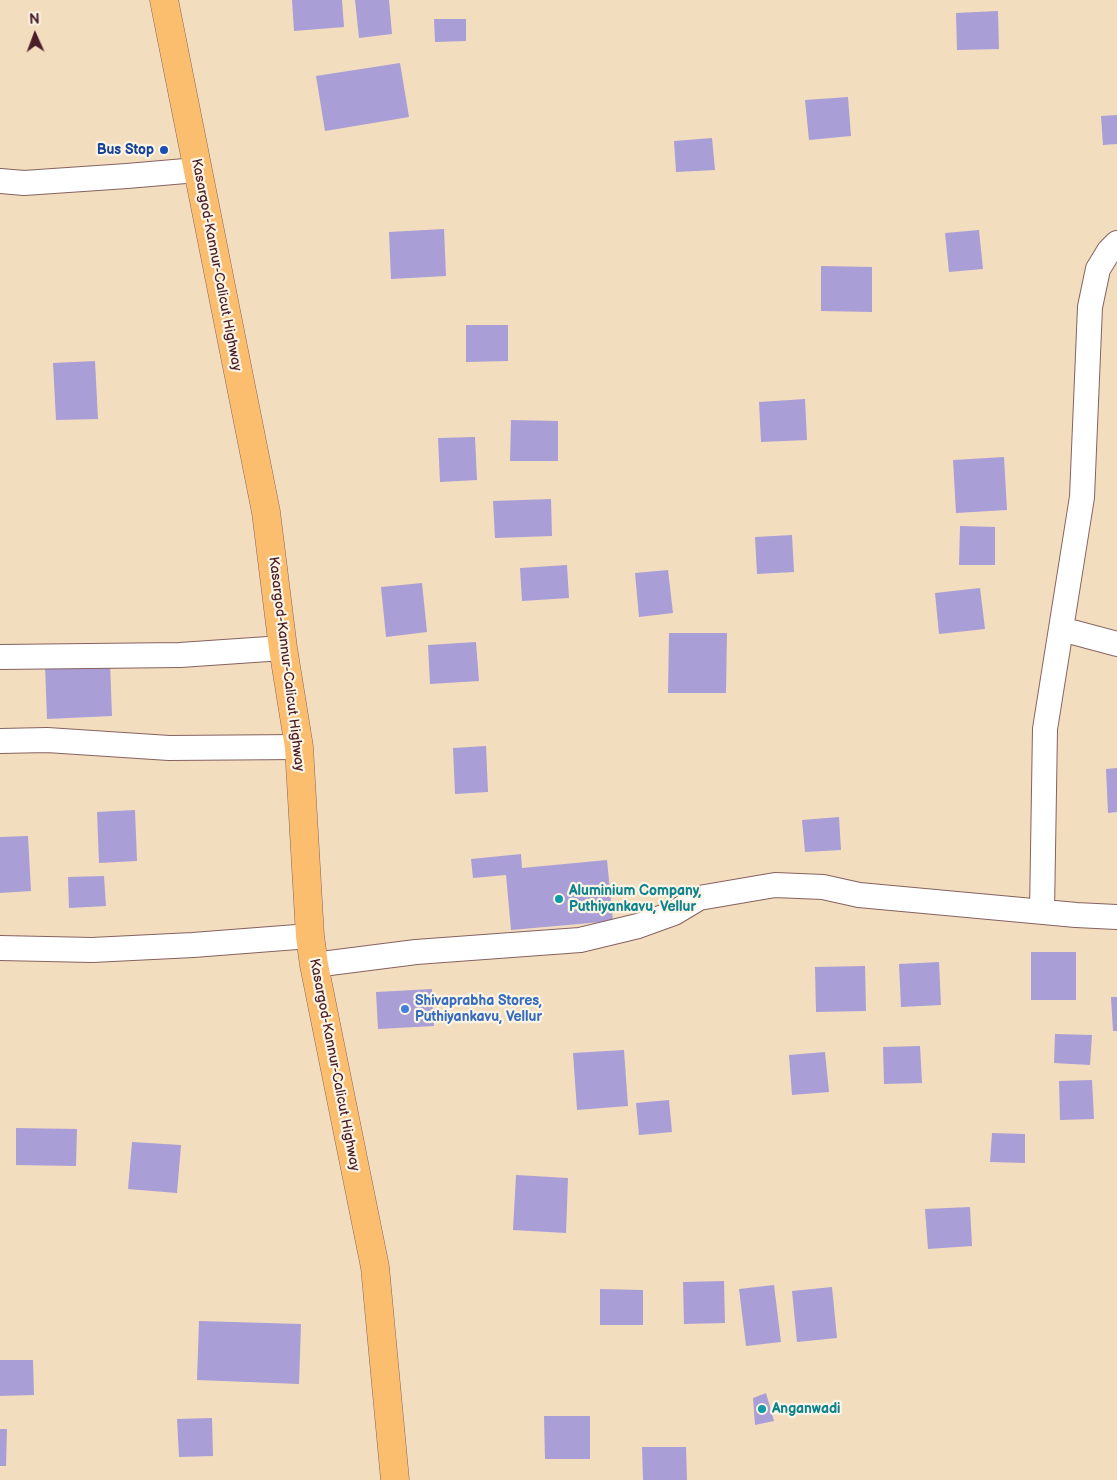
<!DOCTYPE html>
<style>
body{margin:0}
#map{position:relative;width:1117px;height:1480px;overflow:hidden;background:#f3ddbf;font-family:"Balsamiq Sans",sans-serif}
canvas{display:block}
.north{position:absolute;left:10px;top:10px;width:50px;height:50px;-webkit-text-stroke:4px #fcf5e5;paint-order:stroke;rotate:358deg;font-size:14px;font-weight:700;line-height:20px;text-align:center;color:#4a1f2b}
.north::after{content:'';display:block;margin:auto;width:18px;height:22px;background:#4a1f2b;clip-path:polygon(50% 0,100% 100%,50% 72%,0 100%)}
</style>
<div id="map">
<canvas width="1117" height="1480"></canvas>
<div class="north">N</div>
</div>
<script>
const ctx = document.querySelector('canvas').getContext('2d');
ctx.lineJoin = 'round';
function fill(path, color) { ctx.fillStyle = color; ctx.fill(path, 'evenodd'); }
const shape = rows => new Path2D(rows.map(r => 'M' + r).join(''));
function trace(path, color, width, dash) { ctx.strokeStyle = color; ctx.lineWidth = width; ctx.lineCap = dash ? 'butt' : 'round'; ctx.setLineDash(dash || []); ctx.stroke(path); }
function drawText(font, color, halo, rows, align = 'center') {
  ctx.font = font + ' "Balsamiq Sans",sans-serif'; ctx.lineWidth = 4.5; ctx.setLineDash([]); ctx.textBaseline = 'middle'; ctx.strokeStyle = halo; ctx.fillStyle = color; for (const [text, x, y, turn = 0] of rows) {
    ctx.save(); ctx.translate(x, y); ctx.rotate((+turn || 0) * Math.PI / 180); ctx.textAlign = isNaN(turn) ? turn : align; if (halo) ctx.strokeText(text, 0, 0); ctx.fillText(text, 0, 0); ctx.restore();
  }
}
fill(shape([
 [292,0,342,0,344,27,294,31],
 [355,0,389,0,392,34,359,38],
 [998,11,999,49,957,50,956,13],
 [434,19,466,19,466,41,435,42],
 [400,63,409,117,325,131,316,76],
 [848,97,851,136,809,140,805,100],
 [1117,115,1117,144,1103,145,1101,116],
 [712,138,715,170,676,172,674,141],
 [444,229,446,276,391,279,389,232],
 [979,230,983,269,949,272,945,233],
 [821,266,872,267,872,312,821,311],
 [466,325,508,325,508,361,466,362],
 [95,361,98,419,56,420,53,363],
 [805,399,807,440,761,442,759,402],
 [511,420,558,421,558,461,510,461],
 [475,437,477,480,440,482,438,438],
 [1004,457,1007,510,956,513,953,460],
 [551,499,552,536,495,538,493,501],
 [960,526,995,527,995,565,959,565],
 [792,535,794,572,757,574,755,537],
 [567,565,569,598,522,601,520,568],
 [668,570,673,613,639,617,635,573],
 [422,583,427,632,386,637,381,587],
 [980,588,985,629,939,634,935,593],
 [669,633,727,633,726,693,668,693],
 [476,642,479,681,430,684,428,645],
 [110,662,112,716,47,719,45,665],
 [486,746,488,792,455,794,453,748],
 [1117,768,1117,812,1108,813,1106,769],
 [135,810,137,861,99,863,97,812],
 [839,817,841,850,805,852,802,820],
 [28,836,31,891,0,893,0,837],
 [521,854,522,868,607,860,613,921,511,930,506,875,473,878,471,859],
 [104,876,106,906,69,908,68,877],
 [1031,952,1076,952,1076,1000,1031,1000],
 [939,962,941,1005,901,1007,899,964],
 [865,966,866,1011,816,1012,815,967],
 [432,989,434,1026,378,1029,376,992],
 [1111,997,1117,997,1117,1031,1113,1031],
 [1055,1034,1092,1035,1090,1065,1054,1063],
 [920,1046,922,1083,884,1084,883,1047],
 [624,1050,628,1106,577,1110,573,1053],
 [825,1052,829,1092,792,1095,789,1055],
 [1092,1080,1094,1119,1060,1120,1059,1081],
 [669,1100,672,1132,639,1135,636,1103],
 [16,1128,77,1129,76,1166,16,1165],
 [992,1133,1025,1134,1025,1163,990,1162],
 [132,1142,181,1145,177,1193,128,1189],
 [516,1175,568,1178,566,1233,513,1230],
 [970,1207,972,1246,928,1249,925,1209],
 [724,1281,725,1323,684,1324,683,1282],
 [774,1285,781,1342,746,1346,739,1289],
 [832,1287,837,1338,797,1342,792,1291],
 [600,1289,643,1290,643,1325,600,1325],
 [199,1321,301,1324,299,1384,197,1380],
 [0,1360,33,1360,34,1395,0,1396],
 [766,1393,774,1421,755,1425,753,1398],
 [544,1416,590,1416,590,1459,545,1459],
 [212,1418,213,1456,179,1457,177,1419],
 [0,1429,7,1429,6,1466,0,1466],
 [642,1447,686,1447,687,1480,643,1480]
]), '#aa9ed6');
const street = shape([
 [0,181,24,183,127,176,197,170],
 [1061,629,1117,644],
 [0,657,180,655,283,648],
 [0,741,47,740,169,748,299,747],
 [1042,912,1045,729,1082,497,1090,307,1098,269,1109,251,1117,243],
 [0,948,92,950,193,945,310,936],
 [314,965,416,952,580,940,638,926,674,913,699,898,775,885,823,887,859,895,1076,915,1117,917]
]);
const highway = shape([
 [164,0,266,512,283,648,299,747,310,936,314,965,375,1267,395,1480]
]);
trace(street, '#85625f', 26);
trace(highway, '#85625f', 29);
trace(street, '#fff', 24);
trace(highway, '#fbbd6e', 28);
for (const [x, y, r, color] of [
 [164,150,5,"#1a4fb4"],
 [559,899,5,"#0f9aa8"],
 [405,1009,5,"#3f7fe0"],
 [762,1409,5,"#0f9aa8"]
]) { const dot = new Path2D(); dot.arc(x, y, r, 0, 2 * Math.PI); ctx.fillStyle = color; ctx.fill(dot); trace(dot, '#fcf5e5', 2); }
drawText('bold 14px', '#164399', '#fcf5e5', [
 ["Bus Stop",154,150]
], 'right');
drawText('14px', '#4a1f2b', '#fcf5e5', [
 ["Kasargod-Kannur-Calicut Highway",216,265,79],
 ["Kasargod-Kannur-Calicut Highway",286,664,83],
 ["Kasargod-Kannur-Calicut Highway",334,1065,79]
]);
drawText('bold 14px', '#0d838f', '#fcf5e5', [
 ["Aluminium Company,",569,891],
 ["Puthiyankavu, Vellur",569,907],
 ["Anganwadi",772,1409]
], 'left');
drawText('bold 14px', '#366cbe', '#fcf5e5', [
 ["Shivaprabha Stores,",415,1001],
 ["Puthiyankavu, Vellur",415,1017]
], 'left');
</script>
